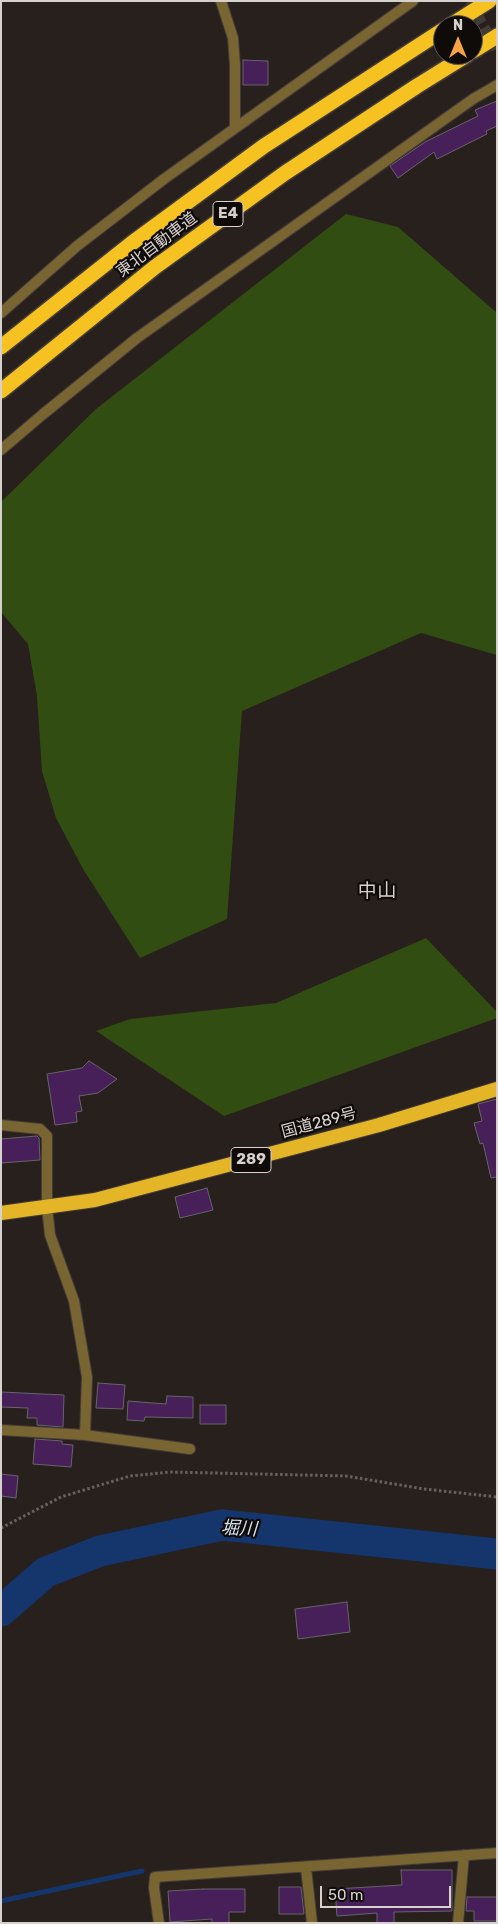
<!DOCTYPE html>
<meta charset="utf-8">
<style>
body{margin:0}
#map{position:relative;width:498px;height:1924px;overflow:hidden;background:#28201c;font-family:Rubik,sans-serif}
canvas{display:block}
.frame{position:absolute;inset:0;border:2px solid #d7d1ce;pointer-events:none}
.north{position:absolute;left:433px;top:15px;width:50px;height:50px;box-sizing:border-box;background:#0e0b09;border:1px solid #5e5a58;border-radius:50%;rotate:0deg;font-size:14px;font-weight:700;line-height:20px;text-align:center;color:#d7d1ce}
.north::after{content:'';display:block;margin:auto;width:18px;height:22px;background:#f5a346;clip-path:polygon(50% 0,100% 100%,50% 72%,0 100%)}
.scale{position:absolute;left:320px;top:1886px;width:131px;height:22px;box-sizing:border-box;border:2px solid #d7d1ce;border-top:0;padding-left:6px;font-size:15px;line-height:18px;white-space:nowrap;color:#d7d1ce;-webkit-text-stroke:4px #0e0b09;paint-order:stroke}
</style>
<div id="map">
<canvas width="498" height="1924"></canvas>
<div class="frame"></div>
<div class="north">N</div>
<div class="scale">50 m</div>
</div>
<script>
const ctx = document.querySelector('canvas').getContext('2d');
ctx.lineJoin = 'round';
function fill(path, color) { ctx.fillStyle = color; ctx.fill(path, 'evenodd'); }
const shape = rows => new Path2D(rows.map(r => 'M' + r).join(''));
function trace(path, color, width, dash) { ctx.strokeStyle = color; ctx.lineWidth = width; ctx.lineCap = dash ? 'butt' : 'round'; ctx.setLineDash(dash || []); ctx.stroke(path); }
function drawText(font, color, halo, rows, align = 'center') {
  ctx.font = font + ' Rubik,"Noto Sans JP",sans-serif'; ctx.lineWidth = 4.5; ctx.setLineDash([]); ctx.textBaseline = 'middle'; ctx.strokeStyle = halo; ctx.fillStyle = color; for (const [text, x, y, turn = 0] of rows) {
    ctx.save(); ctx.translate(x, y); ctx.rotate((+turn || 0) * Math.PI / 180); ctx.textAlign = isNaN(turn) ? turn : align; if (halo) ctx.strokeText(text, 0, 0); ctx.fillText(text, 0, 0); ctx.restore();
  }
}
fill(shape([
 [346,214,398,227,497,313,497,655,421,633,242,711,227,919,140,958,83,869,56,818,42,771,37,696,28,644,1,612,1,502,96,409],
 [426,938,497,1012,497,1018,224,1116,96,1031,130,1019,276,1003]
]), '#324d11');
trace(shape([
 [1,1901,142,1871]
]), '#15356d', 5);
trace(shape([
 [1,1611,46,1572,100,1551,222,1525,497,1554]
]), '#15356d', 31);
const building = shape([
 [243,60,268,61,268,85,243,85,243,60],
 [497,101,497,126,486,131,487,134,437,159,434,152,398,178,390,166,425,142,478,116,475,110,497,101],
 [89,1061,117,1079,98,1093,79,1096,82,1111,76,1112,77,1122,55,1125,47,1074,82,1068,89,1061],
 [497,1099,497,1177,491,1178,483,1143,480,1144,474,1123,482,1121,478,1104,497,1099],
 [37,1136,39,1138,40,1160,1,1163,1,1139,37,1136],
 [207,1188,213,1210,180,1218,175,1197,207,1188],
 [98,1383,125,1385,123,1409,96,1408,98,1383],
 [1,1392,64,1395,63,1427,37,1425,37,1418,27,1418,28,1408,1,1407,1,1392],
 [167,1396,193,1397,193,1418,145,1417,144,1421,127,1420,128,1401,166,1404,167,1396],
 [200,1405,226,1405,226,1424,200,1424,200,1405],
 [35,1439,62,1441,62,1444,73,1445,71,1467,33,1464,35,1439],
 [1,1474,18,1476,16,1498,1,1496,1,1474],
 [347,1602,350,1632,298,1639,295,1609,347,1602],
 [401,1870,452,1870,452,1911,394,1912,394,1923,377,1923,377,1913,337,1916,335,1889,402,1885,401,1870],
 [279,1887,301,1887,304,1914,279,1914,279,1887],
 [203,1889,245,1889,245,1912,229,1912,229,1923,212,1923,212,1919,170,1922,168,1891,203,1889],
 [467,1897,497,1897,497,1921,474,1921,474,1911,466,1911,467,1897]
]);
fill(building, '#482059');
trace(building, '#68636b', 1);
trace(shape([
 [470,1,497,50]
]), '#423b37', 10, [10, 5]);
const minor = shape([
 [221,1,233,38,235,65,235,128],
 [1,313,77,246,164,179,413,1],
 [1,450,42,415,137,338,473,99,497,85],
 [1,1125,40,1129,47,1136,47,1207,50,1235,74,1301,87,1377,85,1435],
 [1,1430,85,1435,190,1449],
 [306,1868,312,1923],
 [159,1923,154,1888,155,1877,497,1853],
 [458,1923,464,1855]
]);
const trunk = shape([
 [1,1213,95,1200,379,1125,497,1089]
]);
const motorway = shape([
 [451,25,489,1],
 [473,51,497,36],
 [1,347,132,243,264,146,443,30],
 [1,391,155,267,285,173,417,86,467,55]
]);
trace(minor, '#443c38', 12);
trace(trunk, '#443c38', 16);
trace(motorway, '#443c38', 18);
trace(shape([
 [1,1528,61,1497,130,1476,169,1472,346,1476,424,1489,497,1497]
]), '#69615e', 3, [2.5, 2.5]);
trace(minor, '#796532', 10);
trace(trunk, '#e4b527', 14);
trace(motorway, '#f5c221', 15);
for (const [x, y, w] of [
 [228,214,30],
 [251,1160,40]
]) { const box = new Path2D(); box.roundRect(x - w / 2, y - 12.5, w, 25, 4); ctx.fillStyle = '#0e0b09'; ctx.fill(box); trace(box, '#d7d1ce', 1); }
drawText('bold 15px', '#d7d1ce', null, [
 ["E4",228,214],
 ["289",251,1160]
]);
drawText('16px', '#d7d1ce', '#0e0b09', [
 ["東北自動車道",157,245,-37],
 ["国道289号",319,1123,-15]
]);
drawText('italic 18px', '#d7e2f4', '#0e0b09', [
 ["堀川",239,1529,3]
]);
drawText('19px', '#d9cec8', '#0e0b09', [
 ["中山",377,892]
]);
</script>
